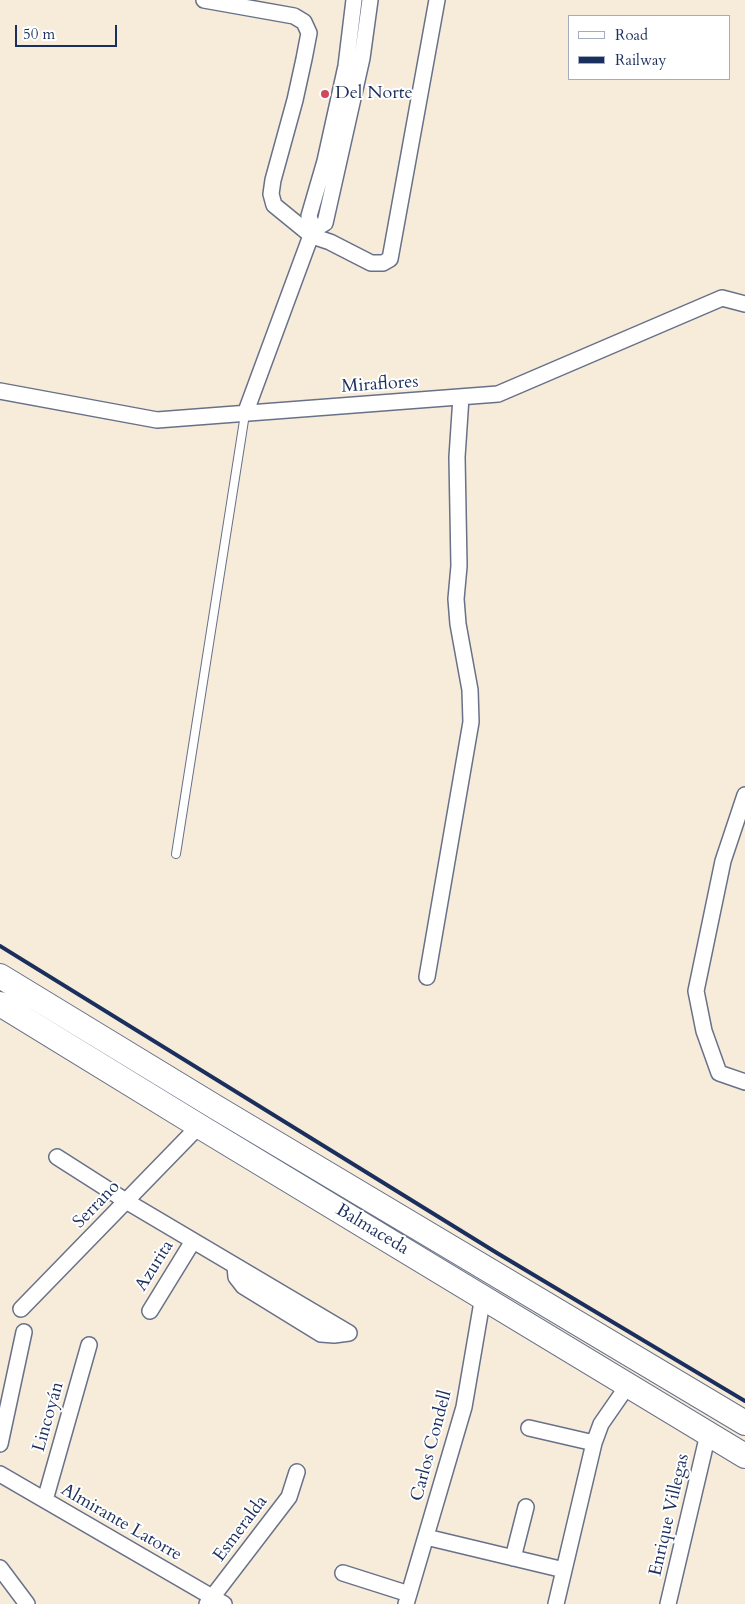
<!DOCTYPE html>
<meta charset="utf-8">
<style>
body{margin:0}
#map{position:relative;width:745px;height:1604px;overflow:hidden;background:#f6ecd9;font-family:Cardo,serif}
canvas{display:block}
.legend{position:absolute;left:568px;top:15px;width:162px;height:65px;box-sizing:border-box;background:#fff;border:1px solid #a4acbf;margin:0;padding:6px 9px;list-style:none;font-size:15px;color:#1b2f5e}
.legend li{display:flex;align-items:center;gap:10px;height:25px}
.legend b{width:25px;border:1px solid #a4acbf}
.scale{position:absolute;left:15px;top:25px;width:102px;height:22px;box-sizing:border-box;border:2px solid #1b2f5e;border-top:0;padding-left:6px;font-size:15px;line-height:18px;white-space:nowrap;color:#1b2f5e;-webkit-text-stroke:4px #fff;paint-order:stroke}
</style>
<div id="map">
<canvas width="745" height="1604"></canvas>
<ul class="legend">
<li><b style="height:6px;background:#fff"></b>Road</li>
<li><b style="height:6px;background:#1b2f5e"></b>Railway</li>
</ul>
<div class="scale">50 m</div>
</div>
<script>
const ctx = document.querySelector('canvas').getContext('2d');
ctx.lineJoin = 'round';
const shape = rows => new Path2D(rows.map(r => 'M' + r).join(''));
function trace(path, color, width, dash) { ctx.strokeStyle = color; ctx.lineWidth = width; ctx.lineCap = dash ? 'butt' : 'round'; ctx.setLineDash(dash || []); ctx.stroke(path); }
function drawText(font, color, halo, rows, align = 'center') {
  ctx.font = font + ' Cardo,serif'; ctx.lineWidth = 4; ctx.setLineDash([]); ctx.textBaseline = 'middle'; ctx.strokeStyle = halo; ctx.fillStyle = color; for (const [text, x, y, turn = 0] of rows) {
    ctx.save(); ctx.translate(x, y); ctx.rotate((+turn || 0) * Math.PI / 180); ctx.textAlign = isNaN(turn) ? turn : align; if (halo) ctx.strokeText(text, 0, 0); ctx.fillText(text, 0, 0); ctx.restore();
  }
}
const service = shape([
 [176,854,245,414]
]);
const minor = shape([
 [204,0,294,16,304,22,309,33,304,59,295,100,273,180,271,194,274,205,312,236,330,242,371,263,383,263,390,259,437,0],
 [313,230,325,223,362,58,370,0],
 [0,391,157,420,498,394,722,298,745,304],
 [245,414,313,230,309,216,325,161,346,66,354,0],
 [745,795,723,861,696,991,704,1031,719,1073,745,1082],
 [427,977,471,722,470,690,458,624,456,599,459,566,457,457,461,397],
 [57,1157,126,1201,349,1333],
 [235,1266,236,1277,243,1286,321,1334,334,1335,349,1333],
 [21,1309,199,1126],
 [150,1311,193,1241],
 [529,1428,594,1443,556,1604],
 [594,1443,601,1424,628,1385],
 [0,1444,24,1332],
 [0,1474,224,1604],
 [45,1500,89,1345],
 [426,1537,564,1570],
 [513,1558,526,1507],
 [0,1568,27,1604],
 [343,1573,409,1594],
 [207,1604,289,1497,297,1472],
 [406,1604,464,1407,483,1296],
 [668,1604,708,1434]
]);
const primary = shape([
 [0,976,217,1108,745,1423],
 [0,1004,199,1126,745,1456]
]);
trace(service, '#687189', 10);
trace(minor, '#687189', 18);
trace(primary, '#687189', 26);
trace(service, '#fff', 8);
trace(minor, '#fff', 15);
trace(primary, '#fff', 24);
trace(shape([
 [0,946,497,1253,745,1401]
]), '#1b2f5e', 4);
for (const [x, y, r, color] of [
 [325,94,5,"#d1495b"]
]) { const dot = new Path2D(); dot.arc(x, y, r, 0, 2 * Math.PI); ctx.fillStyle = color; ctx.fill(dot); trace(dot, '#fff', 2); }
drawText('18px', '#1b2f5e', '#fff', [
 ["Del Norte",335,94]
], 'left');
drawText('18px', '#1b2f5e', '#fff', [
 ["Miraflores",380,385,-4],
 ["Serrano",97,1205,-46],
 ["Balmaceda",372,1230,31],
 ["Azurita",155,1266,-58],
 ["Lincoyán",49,1417,-74],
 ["Carlos Condell",432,1446,-75],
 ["Enrique Villegas",670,1515,-77],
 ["Almirante Latorre",121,1523,30],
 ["Esmeralda",241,1529,-53]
]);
</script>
